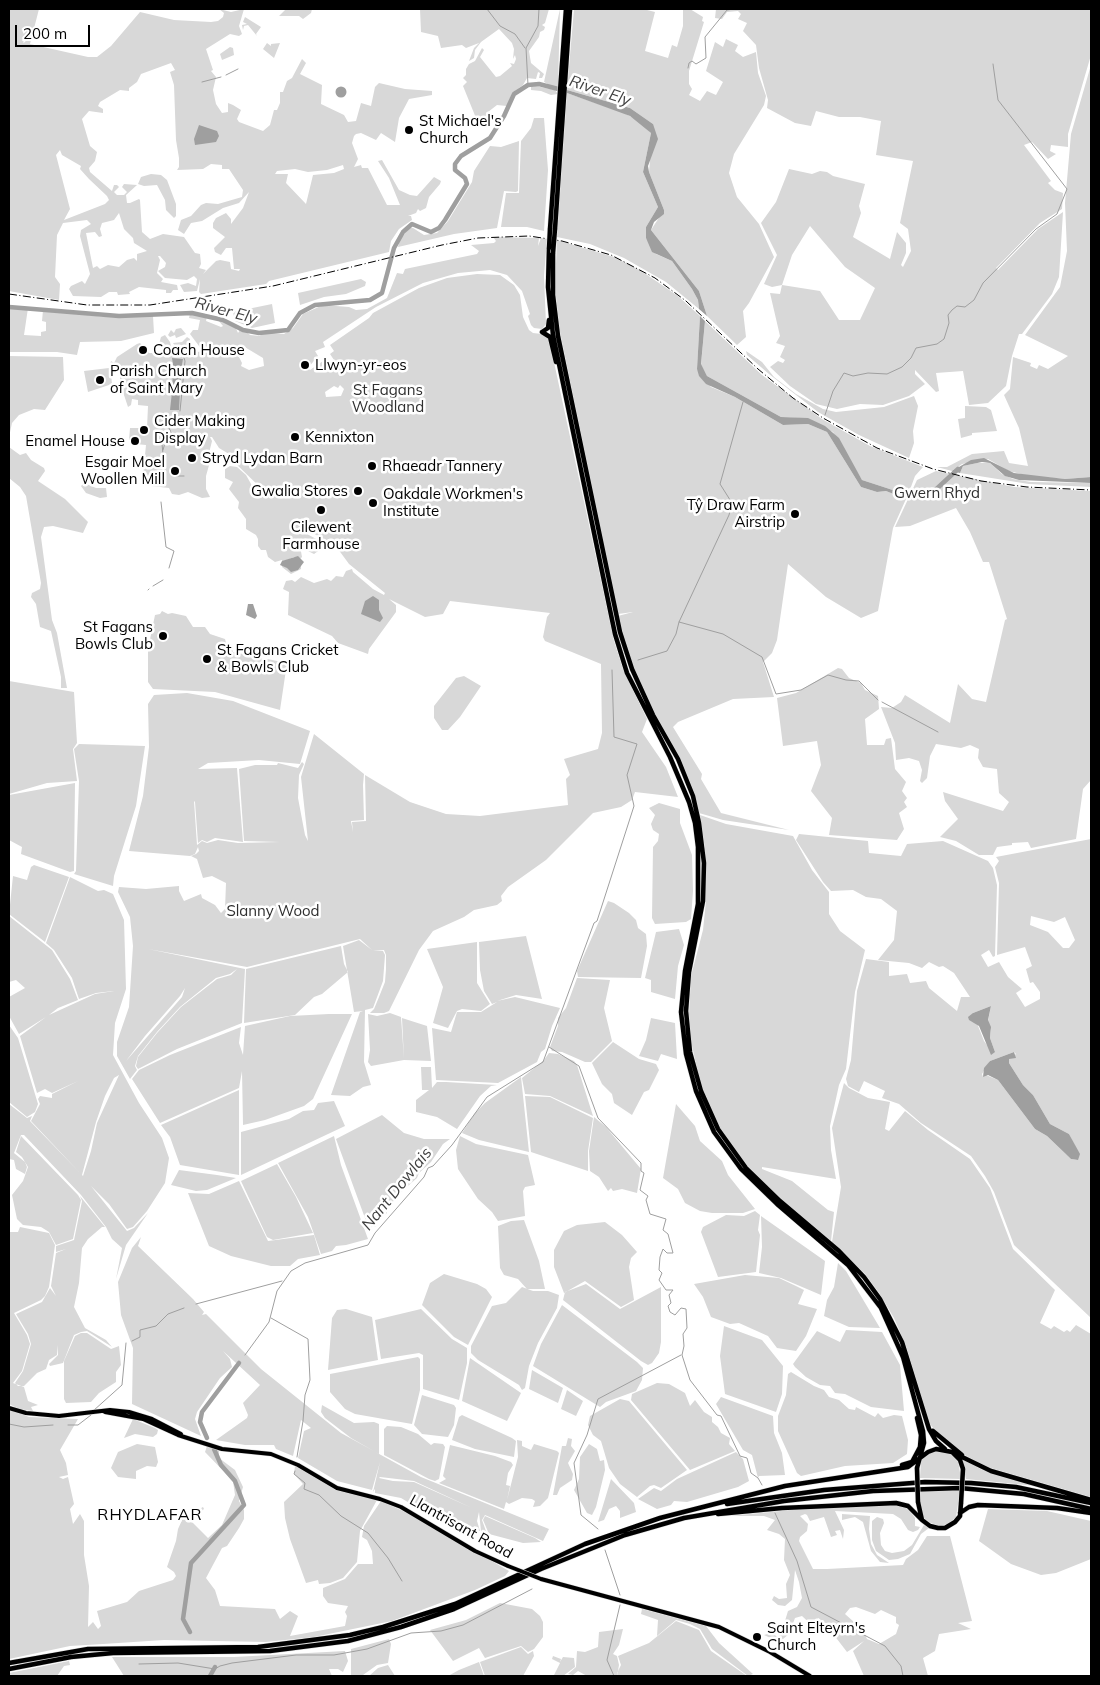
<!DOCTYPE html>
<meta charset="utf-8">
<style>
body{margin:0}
#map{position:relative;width:1100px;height:1685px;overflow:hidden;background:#fff;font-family:Mulish,sans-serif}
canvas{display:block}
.frame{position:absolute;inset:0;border:10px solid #000;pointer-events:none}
.scale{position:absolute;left:15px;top:25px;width:75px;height:22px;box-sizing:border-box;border:2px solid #000;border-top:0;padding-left:6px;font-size:15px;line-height:18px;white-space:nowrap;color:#000;-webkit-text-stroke:4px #fff;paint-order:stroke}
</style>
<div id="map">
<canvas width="1100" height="1685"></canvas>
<div class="frame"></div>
<div class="scale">200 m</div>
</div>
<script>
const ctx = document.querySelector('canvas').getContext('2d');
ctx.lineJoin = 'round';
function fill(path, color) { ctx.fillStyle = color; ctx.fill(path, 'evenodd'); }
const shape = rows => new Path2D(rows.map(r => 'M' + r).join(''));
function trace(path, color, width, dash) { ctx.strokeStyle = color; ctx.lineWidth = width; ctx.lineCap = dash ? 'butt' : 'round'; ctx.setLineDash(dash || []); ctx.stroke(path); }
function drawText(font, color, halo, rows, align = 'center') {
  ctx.font = font + ' Mulish,sans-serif'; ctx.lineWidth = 5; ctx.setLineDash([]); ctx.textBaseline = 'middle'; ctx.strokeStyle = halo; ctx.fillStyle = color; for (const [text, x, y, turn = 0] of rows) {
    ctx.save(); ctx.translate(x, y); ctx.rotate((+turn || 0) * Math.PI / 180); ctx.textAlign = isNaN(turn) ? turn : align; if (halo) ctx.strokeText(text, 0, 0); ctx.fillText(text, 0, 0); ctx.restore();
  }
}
fill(shape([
 [9,9,39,9,30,44,88,57,97,57,111,46,140,12,174,20,211,22,218,21,223,17,224,13,219,9,231,12,244,9,239,26,242,34,239,36,230,34,206,49,213,70,211,71,216,77,213,90,216,104,222,113,228,112,228,103,233,105,241,110,237,119,239,122,263,131,270,125,274,110,277,110,280,103,280,92,283,92,287,81,292,78,302,59,306,63,300,74,322,85,321,104,344,115,348,122,356,121,361,103,371,106,375,87,379,83,405,89,432,91,432,95,409,99,399,118,395,142,381,133,376,140,361,133,356,134,354,136,352,143,358,159,354,167,361,165,362,168,368,168,387,205,400,205,389,178,378,161,382,160,399,190,410,195,417,196,434,177,441,181,440,184,429,197,426,208,420,211,418,209,416,213,408,216,411,216,412,220,399,229,391,241,389,252,269,281,266,284,201,294,199,292,200,279,197,291,184,292,180,285,188,283,196,286,197,279,194,276,187,280,165,278,158,271,165,267,166,263,160,256,158,256,160,260,157,273,163,279,161,282,177,285,178,290,173,290,171,293,166,293,166,290,139,287,129,292,130,294,118,295,117,292,109,292,101,297,73,296,69,289,71,286,82,281,85,284,90,274,80,236,81,230,91,224,87,220,63,223,57,235,55,277,60,284,59,300,9,291],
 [171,63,175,70,170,72,174,85,176,140,179,158,179,167,177,170,203,169,211,164,222,165,222,169,229,169,243,190,242,197,218,204,206,203,201,205,191,216,181,220,178,230,184,234,191,223,202,221,223,208,239,203,249,192,243,208,231,224,231,219,226,213,216,218,213,223,213,228,225,237,214,248,215,252,221,255,226,248,232,248,234,269,240,269,239,271,231,269,230,262,220,260,216,261,203,274,206,270,199,268,201,264,200,254,195,253,184,237,163,234,150,239,142,232,140,200,139,199,130,203,127,203,126,195,137,185,124,184,122,187,127,192,124,195,117,195,114,192,119,187,117,185,114,185,112,191,90,172,89,168,95,161,97,152,90,146,82,119,89,111,103,113,103,109,98,106,100,102,120,90,129,91,129,88,137,82,141,74],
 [60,150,62,155,81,166,80,169,89,179,107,196,109,200,105,204,64,220,70,209,56,155],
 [343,165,344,169,334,173,313,175,306,204,286,183,288,174,275,174,277,171,295,169,308,172,327,170],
 [119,213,124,229,133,238,134,243,147,251,137,254,137,261,134,258,127,260,119,267,108,265,100,269,97,266,93,268,86,233,95,232,99,237,102,236,100,229,102,223,114,220],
 [286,9,312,9,311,13,303,19,299,16,279,16],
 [420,9,549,9,545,23,542,25,545,27,544,30,540,32,539,37,529,51,531,63,544,74,542,78,539,78,540,73,538,72,536,79,527,78,523,85,512,93,507,106,497,105,488,112,486,118,482,120,476,118,463,86,467,82,463,78,466,75,466,69,469,64,475,61,482,48,484,50,480,57,496,77,500,76,512,66,510,63,514,64,516,59,515,55,513,59,514,49,512,43,499,29,481,42,475,50,474,58,469,61,474,48,479,43,466,48,462,45,441,48,438,36,421,32],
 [560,9,558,87,553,87,544,82],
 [574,9,643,9,655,12,645,51,668,58,672,45,677,47,683,26,683,9,690,9,703,17,702,21,704,22,689,71,689,84,692,89,689,95,700,101,707,91,716,95,723,82,706,71,715,42,723,47,726,39,738,45,735,51,743,57,756,52,758,73,766,96,764,105,734,154,729,173,737,197,759,224,774,257,749,303,743,311,746,337,737,345,707,316,699,291,651,230,664,210,649,172,653,124,630,108,567,90],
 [716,9,1091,9,1091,55,1068,134,1068,147,1051,145,1050,151,1056,154,1048,159,1032,142,1024,145,1051,181,1048,183,1055,190,1063,193,1062,209,1040,223,996,268,998,270,1038,229,1063,212,1059,277,1052,294,1022,334,1019,334,1012,356,1006,386,988,403,969,405,963,371,936,373,939,391,936,392,915,370,915,374,925,384,909,396,883,405,860,404,837,409,816,404,790,386,770,367,778,361,783,363,785,360,780,357,785,346,776,343,780,336,770,293,780,294,782,285,772,287,764,284,777,255,761,223,776,202,789,169,812,174,820,171,827,172,833,176,865,184,859,206,861,213,853,237,890,259,897,232,906,243,906,253,901,265,903,267,911,251,908,229,900,223,913,161,876,155,881,121,860,117,839,117,816,111,811,126,795,123,767,108,768,100,759,68,756,45,743,31,747,23,738,19,741,14,738,11,727,12,722,19,715,18],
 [810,226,845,267,875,288,860,320,839,320,820,291,782,285,792,255],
 [245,17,261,27,256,34,257,36,248,25,244,26,243,30,242,25,247,24,243,22],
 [267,43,271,46,271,44,280,43,274,58,263,49],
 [230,47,233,48,234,55,222,60,220,54],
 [1091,65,1091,477,1065,479,1029,476,1009,471,988,459,962,464,952,471,937,467,947,467,972,454,1004,451,1009,463,1028,466,1019,428,1004,395,1010,389,1013,357,1031,363,1030,366,1037,369,1039,365,1048,369,1068,356,1025,335,1060,287,1067,251,1065,203,1071,134],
 [531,85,555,90,558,94,551,95,541,91,531,90],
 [567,93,624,113,639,121,651,133,643,172,658,207,646,227,646,238,656,254,672,261,692,289,698,300,699,309,666,282,624,258,590,244,557,237],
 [534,118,544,118,548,170,544,231,527,227,501,227,506,193,519,193,521,141,531,128],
 [519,141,518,191,516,192,504,191,497,228,454,234,398,247,400,239,410,228,413,228,424,235,437,233,448,221,472,182,474,171,490,146,501,147],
 [151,174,161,175,167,180,176,204,176,216,174,218,166,210,165,200,157,185,144,186,138,184,141,177],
 [493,237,539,238,538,246,541,238,547,239,544,276,546,324,542,329,534,328,531,325,528,316,530,314,522,291,507,275,490,270,458,273,423,283,376,307,323,342,325,347,315,351,318,356,308,368,310,370,323,361,327,366,334,360,330,354,334,351,330,345,369,318,373,313,419,288,447,278,477,274,500,275,514,285,520,295,523,317,529,330,533,333,542,334,549,339,614,641,623,669,647,719,642,732,666,767,678,797,635,792,632,800,621,807,593,813,546,860,508,887,501,896,502,901,497,905,474,910,464,917,433,931,419,950,389,1011,384,1013,370,1013,374,1009,379,997,385,982,386,969,386,955,384,950,373,951,383,951,385,955,383,981,373,1008,365,1010,364,1062,371,1085,363,1087,350,1096,331,1095,360,1012,363,1011,354,1012,343,946,359,940,372,950,360,939,247,967,148,949,245,969,242,1023,177,1049,138,1069,136,1066,138,1057,157,1033,181,1007,217,979,231,975,237,969,230,974,216,978,180,1007,157,1032,138,1056,135,1066,137,1070,130,1079,117,1056,117,1042,129,1007,133,946,130,917,118,892,119,887,146,889,179,886,179,891,184,901,201,894,202,898,215,905,221,913,225,909,226,883,212,876,203,878,197,859,191,856,196,854,199,851,198,847,195,854,190,856,129,851,143,796,149,747,148,704,154,695,187,693,233,701,310,731,300,764,259,760,208,763,198,769,237,768,243,842,215,838,207,842,202,840,198,843,195,802,194,801,197,845,202,841,207,843,218,840,238,843,280,842,244,841,239,769,255,765,277,765,278,763,298,768,302,762,304,764,299,775,298,798,305,835,308,841,301,777,314,734,364,774,363,785,364,820,351,821,353,832,352,822,366,821,365,775,410,802,446,814,480,816,568,805,566,779,570,775,564,759,598,749,602,733,601,664,545,641,543,637,547,617,550,613,450,601,443,614,425,617,389,599,396,605,396,612,369,649,368,654,338,643,332,636,288,615,289,592,283,589,286,581,292,580,295,582,301,577,314,583,327,579,331,581,336,576,343,577,346,571,352,569,353,572,373,589,384,595,385,593,349,564,338,549,310,531,309,525,305,526,297,518,295,522,306,529,307,534,318,540,321,549,314,554,308,551,309,545,300,546,302,557,300,559,294,557,287,560,301,564,301,569,291,574,282,567,282,560,275,562,268,557,266,550,261,550,258,546,258,539,256,535,246,529,246,519,238,508,239,502,229,489,233,482,225,478,225,469,230,466,237,467,246,475,255,491,261,490,262,495,269,496,230,458,229,454,219,448,212,437,210,437,212,441,209,453,211,458,206,476,206,489,210,497,202,498,188,492,179,495,172,494,169,488,142,485,146,445,136,444,134,440,129,440,130,428,147,428,148,406,138,405,138,400,132,399,131,405,128,407,120,383,120,369,116,366,114,376,111,374,112,384,88,392,84,371,109,368,111,361,114,363,117,357,137,344,140,343,149,353,153,353,153,348,156,351,165,353,165,349,159,344,161,337,165,335,170,342,173,354,176,354,177,349,173,343,182,342,187,337,190,339,188,348,199,352,202,350,190,334,193,330,198,330,200,320,189,318,190,314,207,316,206,321,221,327,223,326,218,320,226,320,230,324,234,324,238,333,240,330,242,330,243,332,246,331,250,335,260,336,263,332,266,334,272,333,284,334,293,328,303,314,323,305,349,307,356,310,367,309,387,298,397,273,403,274,405,269,477,254,479,251,471,245,494,243,496,241],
 [243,346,263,358,264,366,249,370,241,366,242,363,237,353,242,351,239,347],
 [340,385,344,389,341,396,326,397,325,392,334,386,338,388],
 [185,988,182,997,126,1061,145,1036,180,996],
 [557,240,614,257,640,270,678,296,700,316,697,369,711,387,735,397,783,425,808,424,827,432,861,487,877,492,886,491,906,499,893,528,878,611,861,618,826,597,788,564,777,640,772,653,763,662,774,697,733,699,678,722,673,727,702,774,701,779,721,813,789,830,723,820,699,813,689,781,634,672,618,616,633,612,618,614,617,609,560,332,555,288],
 [361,279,366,282,365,286,346,294,324,297,300,305,298,293],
 [272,304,275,323,252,328,235,321,233,312],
 [9,307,28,308,24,335,41,336,41,332,46,331,46,322,42,321,43,310,105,317,153,316,154,333,121,341,80,342,77,355,57,352,9,352],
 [705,321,762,375,822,419,870,446,923,467,915,476,908,495,862,480,833,432,799,418,781,417,707,376,701,365],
 [181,328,186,334,176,338,175,335,170,337,168,335,171,330,174,333,176,329],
 [746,351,762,362,774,377,796,394,823,409,836,412,884,407,914,396,918,406,913,431,914,443,909,458,859,435,818,412,769,374,747,355],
 [9,356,63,357,64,380,45,410,34,409,19,415,12,423,9,437],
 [965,406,986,407,991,410,997,431,972,433,972,435,961,438,958,419,965,418],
 [9,447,20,455,26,453,31,460,44,468,45,471,38,481,65,499,88,522,83,533,53,526,44,527,41,537,52,620,57,633,67,688,61,688,61,677,51,631,40,627,36,604,31,597,32,593,40,589,41,583,26,496,20,487,9,478],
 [977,463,990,463,1002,474,1013,479,1031,482,1091,483,1091,487,1029,484,960,473,963,466],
 [936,471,1014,487,1091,491,1091,780,1083,789,1076,839,1031,848,1028,842,1012,843,1012,845,997,847,993,855,979,855,956,841,940,837,958,819,945,801,943,792,1003,811,1009,802,999,793,997,769,983,767,978,758,979,749,970,745,961,748,936,744,930,756,927,778,922,783,920,781,922,770,919,761,909,758,896,760,895,743,881,707,892,708,901,702,905,695,950,723,958,684,972,699,986,702,1005,620,1007,619,989,562,983,562,970,532,956,508,910,526,895,527,917,480],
 [84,483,96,488,106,488,107,497,100,498,86,493,81,486],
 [162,611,168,614,172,613,186,616,193,627,205,627,210,634,225,639,226,643,231,645,233,652,287,663,280,710,215,692,153,689,148,682,148,649,155,615,160,614],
 [838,668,842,669,849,678,861,683,865,690,878,696,879,709,865,719,867,745,884,745,886,739,891,738,895,769,906,782,902,791,907,798,904,802,907,807,899,813,904,829,897,840,829,835,832,818,811,791,821,765,817,741,783,746,777,698,796,693],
 [464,676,481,686,460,717,448,730,442,730,434,718,434,706,456,678],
 [9,681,74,692,77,743,73,749,77,781,47,783,9,794],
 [79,744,145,746,136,806,114,876,113,886,74,874,76,871,79,781,74,749],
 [75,783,74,871,70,872,21,854,22,847,9,840,9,795],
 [659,803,680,809,680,823,692,855,693,891,691,919,686,922,655,924,652,918,653,847,658,841,659,834,653,830,651,824,655,815,649,808],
 [700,815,726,824,793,836,812,870,829,892,829,914,840,931,865,950,855,992,846,1069,839,1085,830,1126,831,1150,836,1179,762,1167,762,1169,792,1181,828,1210,834,1212,831,1241,757,1179,718,1127,702,1091,691,1041,689,1014,691,976,703,930,706,901,705,849],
 [799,834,868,841,869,853,901,856,907,844,943,841,988,861,993,868,997,885,995,956,993,957,989,950,981,955,988,967,999,962,1008,977,1022,989,1016,993,1025,1007,1040,999,1040,992,1033,982,1030,983,1026,969,1032,966,1025,947,997,955,999,883,995,867,999,861,996,857,1091,839,1091,1318,1014,1245,994,1192,985,1176,971,1156,921,1123,899,1104,882,1098,885,1091,864,1081,859,1092,848,1086,846,1079,851,1060,857,991,866,959,889,962,889,976,907,974,910,983,926,981,929,988,957,1011,961,997,970,997,954,973,943,966,939,967,929,962,922,968,909,963,878,960,894,940,897,911,881,899,866,897,853,890,831,891,823,882,796,840],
 [1031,916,1054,922,1065,917,1075,940,1069,948,1063,948,1048,932,1030,925],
 [991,1006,988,1021,991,1030,990,1038,995,1052,990,1049,984,1041,973,1013],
 [1014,1052,1016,1054,1008,1059,1009,1063,1023,1085,1033,1095,1050,1124,1069,1134,1075,1146,1078,1160,1071,1159,1047,1136,1035,1129,998,1080,986,1075,983,1077,982,1074,990,1061],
 [34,865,69,877,45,942,9,914,13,876,27,880,31,867],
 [70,877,98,891,104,890,113,894,124,920,126,989,115,1023,113,1055,139,1103,162,1138,169,1158,165,1183,147,1211,133,1227,127,1229,109,1204,91,1186,127,1231,134,1228,148,1213,126,1245,116,1279,122,1248,112,1239,106,1227,81,1195,24,1135,21,1135,14,1153,25,1162,27,1167,25,1174,16,1169,14,1160,9,1159,9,1104,27,1118,32,1116,30,1121,83,1176,91,1151,97,1123,119,1075,114,1078,105,1096,96,1122,82,1175,31,1121,40,1104,38,1099,40,1096,52,1098,52,1094,78,1081,52,1093,45,1089,37,1093,20,1036,46,1017,19,1034,9,1016,9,997,25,988,16,980,9,982,9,916,52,950,70,979,78,1000,58,1008,49,1015,95,994,114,991,96,993,79,999,72,978,54,950,46,943],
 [608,901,614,903,629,913,636,920,638,928,646,934,647,946,641,978,578,977,577,971],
 [679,929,684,945,678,966,675,999,651,992,651,980,645,978,656,932],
 [526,936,542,999,516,995,497,1001,515,997,560,1008,552,1026,545,1049,541,1052,537,1062,498,1083,436,1080,432,1028,451,1032,457,1012,481,1012,497,1002,492,1004,484,991,480,970,479,942],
 [477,942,477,983,490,1004,481,1011,462,1009,457,1011,448,1028,433,1023,443,987,427,949],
 [341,946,344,964,348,972,322,994,314,997,295,1015,244,1023,246,969],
 [577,978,610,980,604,1008,612,1041,591,1062,585,1062,562,1052,552,1051,550,1047,558,1026,558,1018,566,1008],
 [390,1013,401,1017,404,1059,402,1018,427,1026,431,1061,404,1060,371,1066,368,1062,370,1050,368,1014,377,1016],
 [329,1014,352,1014,313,1099,304,1106,265,1120,243,1125,242,1071,239,1088,160,1123,132,1079,139,1070,170,1055,241,1027,239,1043,243,1055,245,1026,290,1016],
 [651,1018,675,1023,677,1059,661,1054,658,1061,639,1056,646,1040],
 [9,1025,18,1038,38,1104,35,1112,27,1117,9,1102],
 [613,1042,639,1059,656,1064,659,1070,649,1090,644,1092,632,1115,614,1103,612,1094,602,1084,592,1063],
 [549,1053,558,1054,574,1061,577,1065,593,1116,550,1096,525,1094,522,1078,544,1060],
 [421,1067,431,1067,432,1088,437,1082,446,1082,497,1085,491,1086,480,1096,457,1129,437,1117,416,1112,416,1100,429,1090,422,1090],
 [521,1077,529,1152,479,1140,462,1133,475,1113,485,1103],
 [844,1083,849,1088,868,1098,890,1102,885,1129,889,1131,905,1111,928,1130,970,1159,990,1188,1013,1249,1055,1290,1040,1323,1051,1329,1054,1326,1064,1332,1067,1330,1070,1332,1076,1325,1091,1334,1091,1497,987,1467,973,1461,941,1437,929,1423,906,1346,894,1318,879,1293,865,1274,832,1242,841,1187,832,1128],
 [239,1090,239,1175,180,1165,170,1137,161,1125],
 [525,1096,550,1097,593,1118,588,1151,588,1171,531,1152],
 [334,1101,345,1126,241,1175,241,1132,289,1119,303,1111,314,1110,318,1103],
 [676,1104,695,1126,700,1141,722,1161,728,1175,755,1209,743,1213,712,1213,700,1211,685,1203,678,1189,663,1178],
 [382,1115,404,1133,424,1139,450,1139,443,1144,431,1162,419,1173,417,1178,400,1193,387,1209,387,1213,376,1222,376,1227,373,1226,369,1229,336,1139],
 [594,1117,606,1127,641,1169,637,1193,622,1189,613,1191,611,1188,608,1191,599,1177,590,1171,589,1151],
 [21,1136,78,1195,81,1200,73,1239,56,1245,49,1232,41,1227,23,1225,17,1219,12,1195,23,1181,28,1167,22,1157,16,1152],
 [334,1136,341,1165,368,1239,346,1245,336,1246,332,1251,321,1254,308,1217,278,1163],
 [460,1136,476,1144,528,1155,535,1185,525,1187,523,1191,525,1216,498,1221,492,1212,478,1199,458,1169,456,1150],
 [277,1164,296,1197,313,1233,273,1240,267,1237,241,1181],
 [179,1170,217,1175,236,1178,207,1190,196,1191,171,1185],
 [239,1181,268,1241,314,1235,320,1255,298,1259,290,1266,271,1266,231,1256,209,1246,188,1193,209,1194],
 [80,1196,105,1227,102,1227,88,1239,82,1248,79,1283,74,1307,85,1328,106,1340,112,1347,87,1331,81,1332,74,1335,63,1363,50,1366,49,1364,58,1355,58,1345,57,1355,49,1360,46,1369,37,1373,24,1386,18,1386,15,1383,23,1371,31,1344,28,1334,16,1314,42,1302,50,1288,56,1296,51,1286,56,1253,66,1249,56,1252,56,1246,74,1240,82,1201],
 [755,1211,760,1215,758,1230,760,1235,756,1272,718,1277,701,1232,703,1227,726,1215,744,1216],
 [761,1216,825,1261,821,1295,781,1278,759,1273,762,1247],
 [524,1220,539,1261,545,1289,527,1289,518,1279,504,1275,500,1268,498,1226,511,1221],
 [605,1222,622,1235,637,1252,631,1258,629,1267,634,1300,621,1307,585,1281,564,1293,554,1267,554,1250,564,1231,577,1225],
 [20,1227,49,1233,55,1245,49,1287,45,1296,41,1300,14,1313,27,1335,30,1344,22,1371,13,1383,24,1387,28,1401,38,1405,31,1407,33,1411,19,1409,9,1404,9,1232,18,1232],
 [141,1237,138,1246,193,1299,204,1312,202,1315,206,1314,261,1369,341,1433,421,1477,549,1529,543,1541,485,1515,482,1520,487,1534,481,1531,479,1512,477,1521,480,1531,440,1521,401,1498,375,1493,375,1489,373,1492,380,1462,372,1490,337,1481,298,1458,304,1431,311,1428,301,1420,293,1456,276,1449,274,1445,245,1445,216,1440,247,1418,248,1415,243,1403,260,1385,223,1351,230,1359,232,1367,220,1378,197,1412,195,1419,201,1436,132,1404,133,1348,121,1315,118,1282,132,1248],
 [380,1477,414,1481,472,1508,414,1482,393,1481,379,1478],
 [838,1263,846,1271,880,1328,849,1327,824,1316,827,1300,834,1287],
 [444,1274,477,1284,486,1289,492,1297,468,1345,454,1337,422,1305,430,1283],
 [745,1275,779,1278,796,1286,804,1290,798,1304,817,1309,806,1336,796,1351,777,1348,768,1336,739,1323,730,1324,711,1317,703,1297,694,1284],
 [586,1284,620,1309,661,1287,661,1342,659,1353,652,1363,648,1365,641,1361,563,1300,565,1292],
 [522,1287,533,1291,548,1291,559,1295,557,1308,538,1343,529,1366,525,1388,522,1390,519,1385,478,1360,471,1353,471,1346,492,1306,506,1303],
 [562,1305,637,1362,643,1368,642,1380,636,1391,606,1402,600,1407,533,1366,541,1344],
 [346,1309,372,1317,378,1360,328,1370,332,1318,337,1310],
 [421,1309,452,1339,467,1348,467,1363,459,1400,423,1389,423,1355,419,1353,381,1359,375,1320],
 [724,1326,762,1340,783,1366,782,1394,776,1412,725,1394,720,1356],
 [846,1330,882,1332,900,1365,904,1411,871,1407,845,1394,835,1393,830,1386,820,1385,806,1377,795,1367,793,1364,817,1331,840,1342],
 [81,1333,87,1333,111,1349,119,1346,121,1365,116,1372,116,1382,99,1393,91,1402,66,1403,64,1399,64,1361,75,1336],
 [418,1357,420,1359,420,1390,412,1424,355,1414,345,1409,330,1392,330,1374],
 [470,1358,521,1393,507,1421,462,1401],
 [532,1370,563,1388,558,1403,529,1389],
 [791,1372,814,1386,824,1390,829,1397,839,1400,849,1409,855,1410,856,1407,875,1417,878,1413,883,1418,894,1415,902,1416,908,1440,907,1454,893,1463,845,1466,801,1476,797,1473,778,1431,778,1416,786,1395,788,1374],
 [657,1383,669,1384,685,1393,690,1406,695,1400,704,1412,712,1417,712,1422,718,1427,721,1433,730,1438,729,1444,735,1451,690,1470,631,1400,632,1394],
 [567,1390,583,1401,576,1416,561,1409],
 [422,1395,454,1405,456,1408,454,1425,448,1437,422,1434,414,1425],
 [721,1397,773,1416,774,1433,782,1453,785,1475,759,1476,758,1478,752,1455,743,1450,716,1404],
 [620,1399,629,1401,687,1470,661,1488,654,1485,650,1486,637,1497,620,1484,609,1468,601,1441,593,1435,588,1425,590,1416],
 [322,1405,354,1423,374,1422,379,1424,379,1454,351,1438,325,1418,321,1412],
 [9,1409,29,1417,78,1419,60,1450,66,1463,68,1475,59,1477,63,1479,68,1477,74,1504,70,1509,73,1524,80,1514,84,1521,84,1555,89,1586,88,1627,93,1622,98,1629,101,1626,97,1611,127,1602,139,1591,173,1580,176,1576,174,1572,167,1567,176,1541,178,1529,183,1518,203,1507,204,1509,190,1520,208,1538,222,1525,235,1495,233,1481,205,1452,207,1446,219,1450,219,1458,235,1470,243,1487,239,1501,244,1510,244,1519,239,1528,227,1546,222,1548,206,1578,215,1590,220,1606,275,1609,280,1619,290,1611,298,1616,290,1636,345,1626,347,1616,345,1612,348,1606,328,1603,323,1596,323,1588,345,1579,358,1564,373,1564,372,1551,367,1540,362,1537,364,1526,381,1501,414,1516,509,1571,505,1576,475,1590,392,1621,314,1637,266,1642,164,1640,103,1644,70,1646,9,1659],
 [462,1415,512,1438,516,1441,514,1457,475,1449,452,1440,459,1417],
 [133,1419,155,1428,158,1430,157,1434,153,1437,135,1434,124,1438],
 [387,1426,401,1427,418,1434,431,1445,434,1443,443,1444,445,1447,439,1479,435,1481,429,1479,384,1455,384,1429],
 [568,1438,572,1439,571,1446,575,1451,568,1463,573,1474,572,1480,560,1488,557,1495,553,1495,562,1446,566,1446],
 [517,1440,522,1441,522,1446,531,1450,534,1444,557,1451,559,1453,548,1498,540,1506,533,1507,535,1501,532,1499,522,1498,509,1504,506,1502,504,1509,439,1483,446,1479,443,1476,450,1445,495,1456,511,1462,513,1465,508,1473,506,1485,510,1486,507,1500,518,1457],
 [137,1444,155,1447,158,1462,156,1467,147,1466,136,1471,136,1479,118,1477,111,1468,118,1452],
 [589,1444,597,1449,600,1461,604,1460,605,1470,596,1507,592,1515,587,1513,574,1490,579,1479,580,1457],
 [939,1450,950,1453,958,1460,961,1479,920,1478,921,1460,932,1452],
 [736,1452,743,1459,749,1481,738,1487,687,1502,674,1501,671,1505,657,1509,638,1499,654,1488,661,1491,677,1479],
 [961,1457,981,1469,1036,1486,966,1479],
 [295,1466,339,1491,377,1500,360,1531,357,1562,343,1578,330,1583,319,1584,318,1580,306,1583,290,1539,285,1518,284,1502,303,1484,294,1474],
 [611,1479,634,1503,636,1512,620,1518,620,1511,616,1506,609,1509,604,1520,598,1522],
 [920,1491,960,1491,956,1517,948,1524,939,1526,926,1521,921,1513],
 [892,1505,907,1507,915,1518,915,1526,920,1527,918,1530,913,1532,908,1530,901,1519,893,1514,835,1511,844,1530,843,1539,840,1530,835,1531,837,1535,831,1537,824,1517,810,1521,807,1515,805,1514,800,1516,808,1524,807,1531,800,1537,799,1541,813,1569,827,1569,903,1565,906,1559,918,1550,927,1536,950,1536,972,1621,958,1623,971,1629,939,1634,935,1651,923,1658,928,1676,864,1676,853,1651,864,1641,847,1652,827,1626,818,1618,818,1631,802,1616,795,1618,789,1634,783,1639,777,1641,764,1635,771,1633,778,1637,781,1634,788,1611,797,1607,802,1598,799,1582,795,1570,792,1600,785,1606,778,1605,772,1600,774,1596,779,1599,787,1598,786,1584,790,1575,784,1560,785,1539,779,1534,767,1530,775,1520,764,1516,730,1516,801,1509],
 [856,1607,875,1614,881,1610,896,1617,896,1623,899,1625,896,1634,879,1644,867,1639,863,1630,845,1614,850,1608],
 [988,1509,1047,1511,1091,1521,1091,1559,1056,1573,1041,1575,1011,1564,979,1541],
 [842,1514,870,1516,869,1529,871,1544,877,1555,889,1563,880,1562,871,1551,863,1522,855,1517,842,1520],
 [485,1516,535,1538,541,1542,523,1543,489,1534,483,1520],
 [877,1517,883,1519,884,1523,880,1533,881,1545,885,1551,892,1553,904,1551,912,1545,924,1525,929,1528,921,1534,910,1554,898,1559,889,1560,876,1551,872,1540,872,1521],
 [500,1603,532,1609,540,1616,543,1622,543,1637,534,1649,528,1652,521,1646,485,1658,479,1648,453,1661,430,1630,466,1620],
 [642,1609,706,1626,719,1643,753,1674,748,1676,712,1649,700,1629,690,1624,676,1620,657,1636,658,1620,641,1614],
 [676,1621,699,1630,711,1651,747,1676,618,1676,617,1673,621,1665,618,1656,649,1643],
 [623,1629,619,1645,613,1654,617,1656,619,1665,617,1676,587,1676,578,1671,573,1675,568,1674,576,1667,577,1651,585,1652,598,1647,599,1632],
 [389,1639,391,1644,388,1663,377,1665,363,1675,351,1676,351,1649],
 [521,1647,528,1654,533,1651,534,1656,523,1676,485,1676,480,1662],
 [345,1651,348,1661,343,1672,338,1669,329,1669,332,1676,337,1676,124,1676,112,1657,234,1657],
 [553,1656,561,1659,560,1662,563,1657,574,1658,575,1667,563,1676,554,1675,560,1663,552,1659],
 [69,1661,70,1665,64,1666,57,1676,9,1676,9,1673],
 [479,1662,484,1676,448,1676,459,1670],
 [388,1665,395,1676,369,1676,378,1668]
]), '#d8d8d8');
fill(shape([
 '335.5 92a5.5 5.5 0 1 1 11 0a5.5 5.5 0 1 1-11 0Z',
 [567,90,630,108,653,124,658,139,648,166,649,172,664,210,664,214,654,222,651,230,699,291,707,316,699,309,698,300,692,289,672,261,652,252,646,238,646,227,658,207,643,172,651,133,630,116,567,93],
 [199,125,217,131,219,136,216,142,195,145,194,139],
 [700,316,705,321,701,364,707,376,781,417,808,418,825,426,839,438,862,480,908,495,906,499,886,491,877,492,861,487,827,432,808,424,783,425,735,397,706,384,699,376,697,369],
 [172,358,183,359,181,370,174,371],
 [173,372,182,372,179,391,172,390],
 [172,392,180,392,179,410,170,410],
 [984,458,1014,473,1065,479,1091,477,1091,483,1019,480,1005,476,990,463,982,462,963,466,960,473,952,471,971,460],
 [298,556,304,562,298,570,291,572,287,568,280,565,282,561],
 [373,596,379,600,379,610,383,618,380,622,361,614,365,601],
 [248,604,253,604,257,616,255,619,246,615],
 [991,1006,988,1020,991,1027,990,1038,995,1052,991,1055,979,1026,969,1020,968,1017,973,1013],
 [1014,1052,1016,1058,1009,1059,1009,1063,1023,1085,1033,1095,1050,1124,1069,1134,1080,1154,1078,1160,1071,1159,1047,1136,1035,1129,998,1080,988,1075,983,1077,984,1068,990,1061]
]), '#9f9f9f');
trace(shape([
 [487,9,500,26,515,34,525,48],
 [688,68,689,63,692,61,696,64,706,58,705,37,727,10,734,9],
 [226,75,238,69],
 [202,82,221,77],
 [528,85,526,48,538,26,539,9],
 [743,402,720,484,732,503,729,515,679,622,723,634,762,657,776,694,801,690,828,675,846,680,859,681,878,700],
 [180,411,185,361,182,352],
 [825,415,833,391,844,373,853,376,868,373,887,374,902,367,911,358,916,348,937,344,944,339,949,323,948,315,952,310,957,306,965,307,974,300,983,283,1036,229,1057,214,1067,189,998,100,993,64],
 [163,450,165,443],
 [163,454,162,444,167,443,168,438,173,437,169,428],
 [175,476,177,476],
 [178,476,184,476],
 [161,502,166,547,174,551,169,568],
 [153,586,163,580],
 [148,590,149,589],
 [638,660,667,651,676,634,679,622],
 [882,702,938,732],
 [549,1047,579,1066,598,1118,641,1163,641,1171,644,1173,640,1190,648,1196,646,1200,650,1214,666,1219,663,1230,668,1234,673,1253,667,1253,663,1249,660,1257,659,1270,662,1273,659,1280,666,1290,673,1290,669,1295,671,1303,668,1306,670,1312,675,1315,681,1308,686,1309,687,1328,683,1334,684,1346,682,1355,690,1380,717,1415,721,1416,740,1456,747,1458,751,1473,758,1478,762,1485],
 [196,1304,282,1281],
 [271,1318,308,1339,310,1380,305,1395,303,1421,297,1457],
 [132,1341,140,1337,140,1330,156,1326,168,1314,184,1308],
 [245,1355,269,1322,277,1291,291,1271,305,1263,368,1245,375,1233,424,1177,428,1168,433,1166,452,1145,487,1097,543,1062,594,923,597,921,634,806,627,775,637,744,614,737,612,670],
 [93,1411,122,1385,126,1343],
 [9,1424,24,1427,53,1425],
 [68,1425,78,1425,91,1415],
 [295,1471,294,1474,305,1483,304,1489,319,1495,341,1516,368,1533,388,1558,402,1581],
 [771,1506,772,1507],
 [775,1513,797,1561,811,1607,885,1646,901,1666,903,1676],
 [598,1529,581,1515,574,1463,587,1435,598,1399,681,1355],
 [605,1550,620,1595],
 [139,1664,178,1663,215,1669,220,1666,232,1663,296,1655,334,1655,367,1649,411,1633,441,1631,463,1625,532,1589],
 [614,1676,607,1660,620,1605]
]), '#9f9f9f', 1);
trace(shape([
 [9,307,119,316,192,313,223,320,243,330,259,333,288,330,300,313,315,305,370,300,382,293,394,248,403,232,412,224,431,232,439,228,445,220,467,184,465,178,455,170,455,164,461,156,490,138,504,116,514,94,528,85,539,84,562,90],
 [903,495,931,494,958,469],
 [207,1438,200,1422,202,1412,239,1363],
 [190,1632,183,1619,191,1563,244,1505,235,1481,221,1465,214,1449],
 [210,1676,215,1667]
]), '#9f9f9f', 4.5);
const primary = shape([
 [9,1408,26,1413,59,1416,110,1410,129,1412,152,1419,181,1434],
 [105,1412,143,1419,178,1435,222,1449,271,1454,298,1465,337,1488,380,1499,401,1507,475,1551,508,1566],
 [541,1579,719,1627,770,1652,810,1676]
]);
const highway = shape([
 [550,229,566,9],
 [555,229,570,9],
 [549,248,548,287,553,335,615,634,627,673,670,757,689,802,695,823,698,847,698,904,685,971,681,1012,686,1054,696,1091,714,1132,741,1169,777,1204,848,1265,881,1308,903,1357,923,1431,924,1443,917,1468],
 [553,253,553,295,558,336,620,632,632,669,653,715,678,759,693,796,699,823,704,863,703,901,689,972,686,1011,690,1052,701,1091,718,1129,746,1168,780,1201,839,1251,864,1277,880,1299,902,1342,929,1429,936,1441,945,1449],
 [542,332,550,337,556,362],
 [542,332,548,328,549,320],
 [933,1431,962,1455],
 [958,1455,991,1471,1091,1500],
 [902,1465,912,1462,920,1447,921,1435,917,1418],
 [918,1502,922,1520,930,1526,938,1528,945,1528,955,1522,960,1516,961,1503],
 [727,1504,824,1490,925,1482,971,1483,1016,1487,1091,1503],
 [960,1513,969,1507,978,1505,1057,1508,1091,1513],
 [718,1514,782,1508,896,1503,908,1506,922,1520],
 [9,1663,88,1649,258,1647,350,1635,383,1627,455,1604,585,1544,660,1518,785,1486,908,1467,928,1452,936,1449,952,1452,960,1460,963,1469],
 [9,1669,71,1657,113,1653,270,1651,348,1641,401,1627,454,1609,541,1569,625,1535,684,1518,784,1501,873,1491,960,1488,1024,1494,1091,1509]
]);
trace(primary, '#dbdbdb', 5);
trace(highway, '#dbdbdb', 5.5);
trace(primary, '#000', 4);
trace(highway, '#000', 4.5);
trace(shape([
 [9,294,87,305,150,305,273,286,442,245,478,238,529,236,562,241,611,255,655,278,686,301,758,369,793,398,823,418,877,448,933,469,981,481,1027,487,1091,490]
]), '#000', 1, [8, 2.5, 1, 2.5]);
const primaryBridge = shape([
 [508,1566,541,1579]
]);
const highwayBridge = shape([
 [549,248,550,229],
 [553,253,555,229],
 [917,1468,918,1502],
 [961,1503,963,1469]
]);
trace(primaryBridge, '#dbdbdb', 5, []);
trace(highwayBridge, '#dbdbdb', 5.5, []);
trace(primaryBridge, '#000', 4);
trace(highwayBridge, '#000', 4.5);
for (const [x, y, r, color] of [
 [409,130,5,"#000"],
 [143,350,5,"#000"],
 [305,365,5,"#000"],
 [100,380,5,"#000"],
 [144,430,5,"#000"],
 [295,437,5,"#000"],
 [135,441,5,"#000"],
 [192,458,5,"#000"],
 [372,466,5,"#000"],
 [175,471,5,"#000"],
 [358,491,5,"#000"],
 [373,503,5,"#000"],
 [321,510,5,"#000"],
 [795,514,5,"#000"],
 [163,636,5,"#000"],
 [207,659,5,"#000"],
 [757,1637,5,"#000"]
]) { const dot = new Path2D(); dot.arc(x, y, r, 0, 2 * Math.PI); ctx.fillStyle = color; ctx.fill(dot); trace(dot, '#fff', 2); }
drawText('15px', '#000', '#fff', [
 ["St Michael's",419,121],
 ["Church",419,138],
 ["Coach House",153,350],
 ["Llwyn-yr-eos",315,365],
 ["Parish Church",110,371],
 ["of Saint Mary",110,388],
 ["Cider Making",154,421],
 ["Display",154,438],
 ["Kennixton",305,437],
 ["Enamel House",125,441,"right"],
 ["Stryd Lydan Barn",202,458],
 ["Esgair Moel",165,462,"right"],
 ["Woollen Mill",165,479,"right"],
 ["Rhaeadr Tannery",382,466],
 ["Gwalia Stores",348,491,"right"],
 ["Oakdale Workmen's",383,494],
 ["Institute",383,511],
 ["Tŷ Draw Farm",785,505,"right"],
 ["Airstrip",785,522,"right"],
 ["Cilewent",321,527,"center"],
 ["Farmhouse",321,544,"center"],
 ["St Fagans",153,627,"right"],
 ["Bowls Club",153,644,"right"],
 ["St Fagans Cricket",217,650],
 ["& Bowls Club",217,667],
 ["Saint Elteyrn's",767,1628],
 ["Church",767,1645]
], 'left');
drawText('15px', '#2f2f2f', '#fff', [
 ["St Fagans",388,390],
 ["Woodland",388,407],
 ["Gwern Rhyd",937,493],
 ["Slanny Wood",273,911]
]);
drawText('15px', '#000', '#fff', [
 ["Llantrisant Road",461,1527,29]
]);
drawText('italic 16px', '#404040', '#fff', [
 ["River Ely",600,91,19],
 ["River Ely",226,311,15],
 ["Nant Dowlais",397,1189,-51]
]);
ctx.letterSpacing = '1px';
drawText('16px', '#000', '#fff', [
 ["RHYDLAFAR",150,1515]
]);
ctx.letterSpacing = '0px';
</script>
